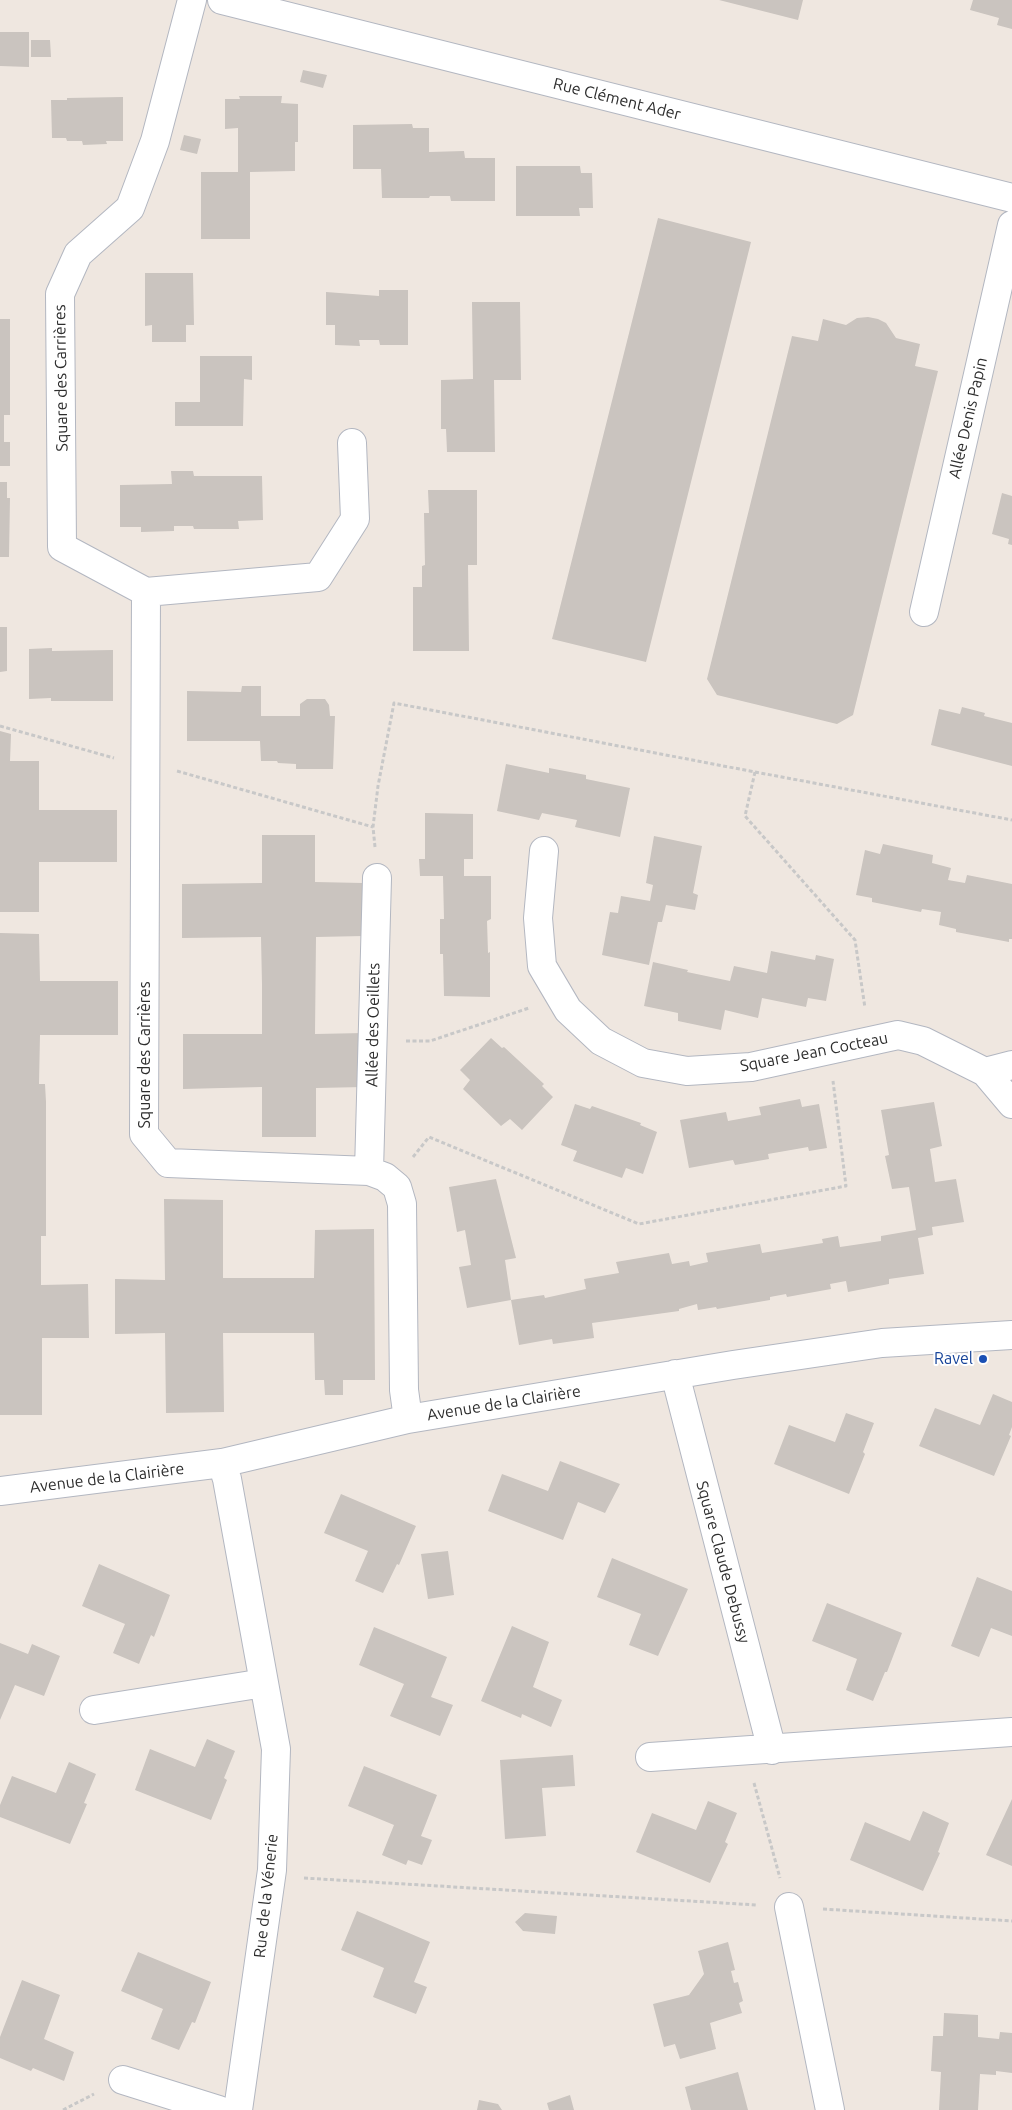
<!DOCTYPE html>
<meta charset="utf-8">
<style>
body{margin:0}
canvas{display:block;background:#efe7e0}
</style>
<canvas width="1012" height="2110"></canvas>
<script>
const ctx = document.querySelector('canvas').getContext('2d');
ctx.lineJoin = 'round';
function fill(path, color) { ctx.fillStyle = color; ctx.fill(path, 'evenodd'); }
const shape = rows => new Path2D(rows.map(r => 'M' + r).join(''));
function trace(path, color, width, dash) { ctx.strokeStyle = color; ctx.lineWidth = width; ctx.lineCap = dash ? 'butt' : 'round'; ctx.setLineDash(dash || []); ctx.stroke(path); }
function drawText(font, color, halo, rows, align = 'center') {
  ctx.font = font + ' Ubuntu,sans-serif'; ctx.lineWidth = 4; ctx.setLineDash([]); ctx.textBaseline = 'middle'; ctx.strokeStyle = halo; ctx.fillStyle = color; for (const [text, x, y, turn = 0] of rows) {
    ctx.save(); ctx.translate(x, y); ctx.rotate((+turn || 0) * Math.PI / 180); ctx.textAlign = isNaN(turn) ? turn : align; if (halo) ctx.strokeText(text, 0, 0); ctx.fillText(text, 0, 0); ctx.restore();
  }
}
fill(shape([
 [719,0,803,0,798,20],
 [973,0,1012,0,1012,29,997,25,999,18,970,10],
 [0,32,29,32,29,67,0,66],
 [31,40,50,40,51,57,31,57],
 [303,70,327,75,323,88,300,82],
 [239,96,282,96,281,103,298,104,298,142,295,142,295,171,250,172,250,239,201,239,201,172,238,172,238,128,225,129,225,99,240,99],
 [123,97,123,141,106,141,107,144,83,145,82,141,67,141,66,138,52,138,51,100,67,100,67,98],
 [412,124,413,128,429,128,429,152,464,151,465,158,495,158,495,201,451,201,450,196,430,196,429,198,382,198,381,169,353,169,353,125],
 [184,135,201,139,197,154,180,150],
 [516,166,580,166,581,173,592,173,593,208,579,208,580,216,516,216],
 [658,218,751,242,646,662,552,639],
 [145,273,193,273,194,325,186,325,186,342,152,342,152,325,145,326],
 [379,290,408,290,408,345,380,345,379,340,359,340,360,346,335,345,335,325,326,325,326,292,379,296],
 [472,302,520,302,521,380,494,380,495,452,447,452,446,429,441,429,441,380,473,379],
 [868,317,878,319,886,323,896,338,920,344,915,366,938,371,853,715,837,724,717,695,707,679,792,336,818,341,823,319,846,325,857,318],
 [0,319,10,319,10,415,4,415,4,442,10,442,10,466,0,466],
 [200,356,252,356,252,380,244,379,243,426,175,426,175,402,200,402],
 [171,471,193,471,194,476,262,476,263,520,238,521,239,529,194,529,193,526,174,526,174,531,141,532,141,527,120,527,120,485,172,484],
 [0,482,7,482,7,498,10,498,9,557,0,557],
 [428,490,477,490,477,565,468,565,469,651,413,651,413,587,422,587,422,566,425,565,424,513,429,513],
 [1002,493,1012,496,1012,545,1008,544,1009,539,992,534],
 [0,627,7,627,7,671,0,672],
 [52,648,52,651,113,650,113,701,51,701,51,698,29,699,29,649],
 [242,686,261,686,261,716,300,716,300,704,307,699,325,699,329,705,330,716,335,716,333,769,296,769,296,764,278,763,277,761,261,761,260,741,187,741,187,691,241,692],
 [962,707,985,713,984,716,1012,723,1012,766,931,745,939,709,960,714],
 [0,731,11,734,10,761,39,761,39,810,117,810,117,862,39,862,39,912,0,912],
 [506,764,549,773,549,768,586,775,586,779,630,788,620,837,575,827,577,820,542,813,539,820,497,811],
 [425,813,473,814,473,859,464,859,464,876,491,876,491,919,487,921,488,953,490,952,490,997,444,996,443,954,440,954,440,919,444,919,443,876,420,876,419,859,425,859],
 [262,835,315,835,315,882,363,883,364,936,316,937,315,1034,364,1033,364,1087,316,1088,316,1137,262,1137,262,1087,183,1089,183,1034,262,1034,262,985,261,937,182,938,182,884,262,883],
 [654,836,702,846,693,893,698,895,695,910,666,905,662,922,658,922,649,965,602,955,610,912,618,913,621,896,650,901,653,885,646,883],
 [883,844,933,855,932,863,951,868,948,880,965,883,967,875,1012,884,1012,939,1009,939,1009,942,956,932,956,929,939,925,941,912,922,909,921,912,872,902,872,898,856,895,865,850,880,854],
 [0,933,39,934,40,981,118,981,118,1035,40,1035,39,1084,45,1084,46,1102,46,1236,41,1236,41,1285,88,1284,89,1338,42,1338,42,1415,0,1415],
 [771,951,815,960,816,955,834,959,826,1001,808,998,806,1007,762,998,758,1018,725,1010,721,1030,678,1021,678,1013,644,1006,653,962,688,970,687,972,730,981,734,966,767,973],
 [491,1038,502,1048,504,1047,544,1084,542,1086,553,1097,522,1130,510,1119,501,1126,463,1089,470,1080,460,1070],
 [800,1099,802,1107,819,1104,827,1148,809,1151,808,1147,768,1154,769,1159,735,1165,733,1160,689,1168,680,1120,726,1112,728,1121,761,1115,759,1107],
 [934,1102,942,1146,930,1149,935,1182,956,1179,964,1222,932,1227,933,1235,918,1238,924,1274,889,1279,889,1284,848,1292,846,1281,830,1284,831,1289,787,1297,786,1294,770,1297,770,1300,717,1309,716,1307,698,1310,697,1304,679,1309,679,1311,592,1323,594,1338,553,1344,552,1339,519,1345,511,1300,467,1308,459,1267,471,1265,465,1230,457,1232,449,1187,496,1179,516,1258,505,1260,511,1300,544,1295,545,1298,586,1289,584,1279,619,1273,616,1262,669,1253,672,1264,689,1261,690,1266,708,1262,706,1253,760,1244,762,1253,823,1243,822,1239,838,1236,840,1247,881,1241,881,1236,916,1230,909,1187,892,1189,885,1156,889,1155,881,1110],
 [575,1104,590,1109,592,1106,641,1123,640,1125,657,1132,643,1174,626,1168,622,1178,573,1161,577,1151,561,1145],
 [164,1199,223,1200,223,1278,314,1278,315,1230,374,1229,375,1380,343,1380,343,1395,325,1395,324,1380,315,1380,314,1333,223,1333,224,1412,166,1413,165,1333,115,1334,115,1279,165,1280],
 [993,1394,1012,1402,1012,1427,1009,1435,1011,1436,994,1476,919,1446,935,1408,980,1425],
 [846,1413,874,1423,863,1452,865,1454,849,1494,774,1464,789,1425,835,1442],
 [560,1461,620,1484,605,1513,578,1502,563,1540,488,1511,502,1474,548,1491],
 [341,1494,416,1526,399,1565,397,1564,383,1593,355,1581,368,1551,324,1533],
 [448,1551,454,1595,428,1599,421,1554],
 [612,1558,688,1589,658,1656,629,1645,641,1614,597,1597],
 [99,1564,170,1595,154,1637,151,1635,139,1664,113,1653,125,1624,82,1606],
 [977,1577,1012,1591,1012,1636,991,1628,979,1657,951,1646],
 [827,1603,902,1633,887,1672,885,1672,873,1701,846,1690,857,1659,812,1641],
 [512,1626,549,1642,533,1687,562,1700,551,1727,522,1714,521,1718,481,1701],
 [374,1627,447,1657,431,1697,453,1705,440,1736,390,1716,404,1684,359,1665],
 [0,1643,28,1654,32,1644,60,1656,44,1696,15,1685,0,1720],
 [207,1739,235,1751,224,1778,227,1780,211,1820,135,1790,150,1749,195,1767],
 [573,1755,575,1786,542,1788,546,1836,505,1839,500,1760],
 [69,1762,96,1774,84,1803,87,1804,70,1844,0,1817,0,1805,12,1776,56,1793],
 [364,1766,437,1795,421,1836,432,1840,422,1865,408,1860,406,1865,382,1855,394,1825,348,1806],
 [1012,1799,1012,1866,986,1855],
 [708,1801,737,1813,725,1842,728,1844,710,1883,636,1852,652,1813,696,1830],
 [923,1811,949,1823,938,1852,940,1853,923,1891,850,1860,865,1822,910,1841],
 [357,1911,430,1942,414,1982,427,1987,416,2014,373,1997,384,1968,341,1950],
 [525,1913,557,1916,555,1934,523,1931,515,1922],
 [728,1942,735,1970,731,1971,734,1983,738,1982,743,2001,739,2003,742,2013,710,2023,716,2049,680,2059,675,2044,664,2047,653,2004,689,1995,704,1974,698,1951],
 [138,1952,211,1982,195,2023,192,2022,179,2050,151,2039,163,2009,121,1991],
 [22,1980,60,1995,44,2039,74,2052,64,2081,33,2068,31,2071,0,2058,0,2037],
 [944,2013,978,2015,978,2037,999,2039,1000,2032,1012,2033,1012,2073,996,2071,996,2075,980,2074,978,2110,939,2110,941,2072,931,2071,933,2036,943,2036],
 [738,2072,748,2110,691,2110,685,2087],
 [570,2095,574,2110,549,2110,547,2103],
 [479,2100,498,2104,502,2110,477,2110]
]), '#cac4bf');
const street = shape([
 [192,0,155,141,130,208,78,254,60,294,62,547,146,592,144,1134,168,1163,369,1171,385,1177,397,1187,402,1204,404,1390,408,1419],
 [222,0,1012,198],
 [146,592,318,577,355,519,352,443],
 [924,612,1012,225],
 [544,851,538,918,542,966,568,1010,601,1041,643,1063,687,1071,751,1067,898,1035,923,1041,985,1072,1012,1104],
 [985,1072,1012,1065],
 [369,1171,377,878],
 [675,1374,772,1750],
 [222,1463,227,1479,276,1749,272,1870,238,2110],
 [0,1491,222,1463,408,1419,733,1365,882,1343,1012,1335],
 [94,1710,264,1683],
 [650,1757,1012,1732],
 [789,1907,830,2110],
 [123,2080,219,2110]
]);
trace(street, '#b3b7c1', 30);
trace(shape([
 [0,726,114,758],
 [177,771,373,827],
 [755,772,1012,820],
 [375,847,373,827,378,786,394,703,755,772,745,816,855,940,865,1008],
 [406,1041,430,1041,529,1008],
 [413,1157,429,1137,639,1224,846,1186,833,1081],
 [754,1783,780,1878],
 [304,1878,757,1905],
 [823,1909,1012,1921],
 [63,2110,94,2094]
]), '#c8c8c8', 3, [4, 2.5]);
trace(street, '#fff', 28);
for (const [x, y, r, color] of [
 [983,1359,5,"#1a4fb4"]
]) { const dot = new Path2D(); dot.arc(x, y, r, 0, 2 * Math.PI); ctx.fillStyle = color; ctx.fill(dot); trace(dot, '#fff', 2); }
drawText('16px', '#2d2d2d', '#fff', [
 ["Rue Clément Ader",617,99,14],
 ["Square des Carrières",61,378,-91],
 ["Allée Denis Papin",968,418,-77],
 ["Allée des Oeillets",373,1025,-89],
 ["Square Jean Cocteau",814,1052,-11],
 ["Square des Carrières",145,1055,-90],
 ["Avenue de la Clairière",504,1403,-9],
 ["Avenue de la Clairière",107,1478,-7],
 ["Square Claude Debussy",723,1562,75],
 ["Rue de la Vénerie",266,1896,-84]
]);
drawText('16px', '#164399', '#fff', [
 ["Ravel",973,1359]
], 'right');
</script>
